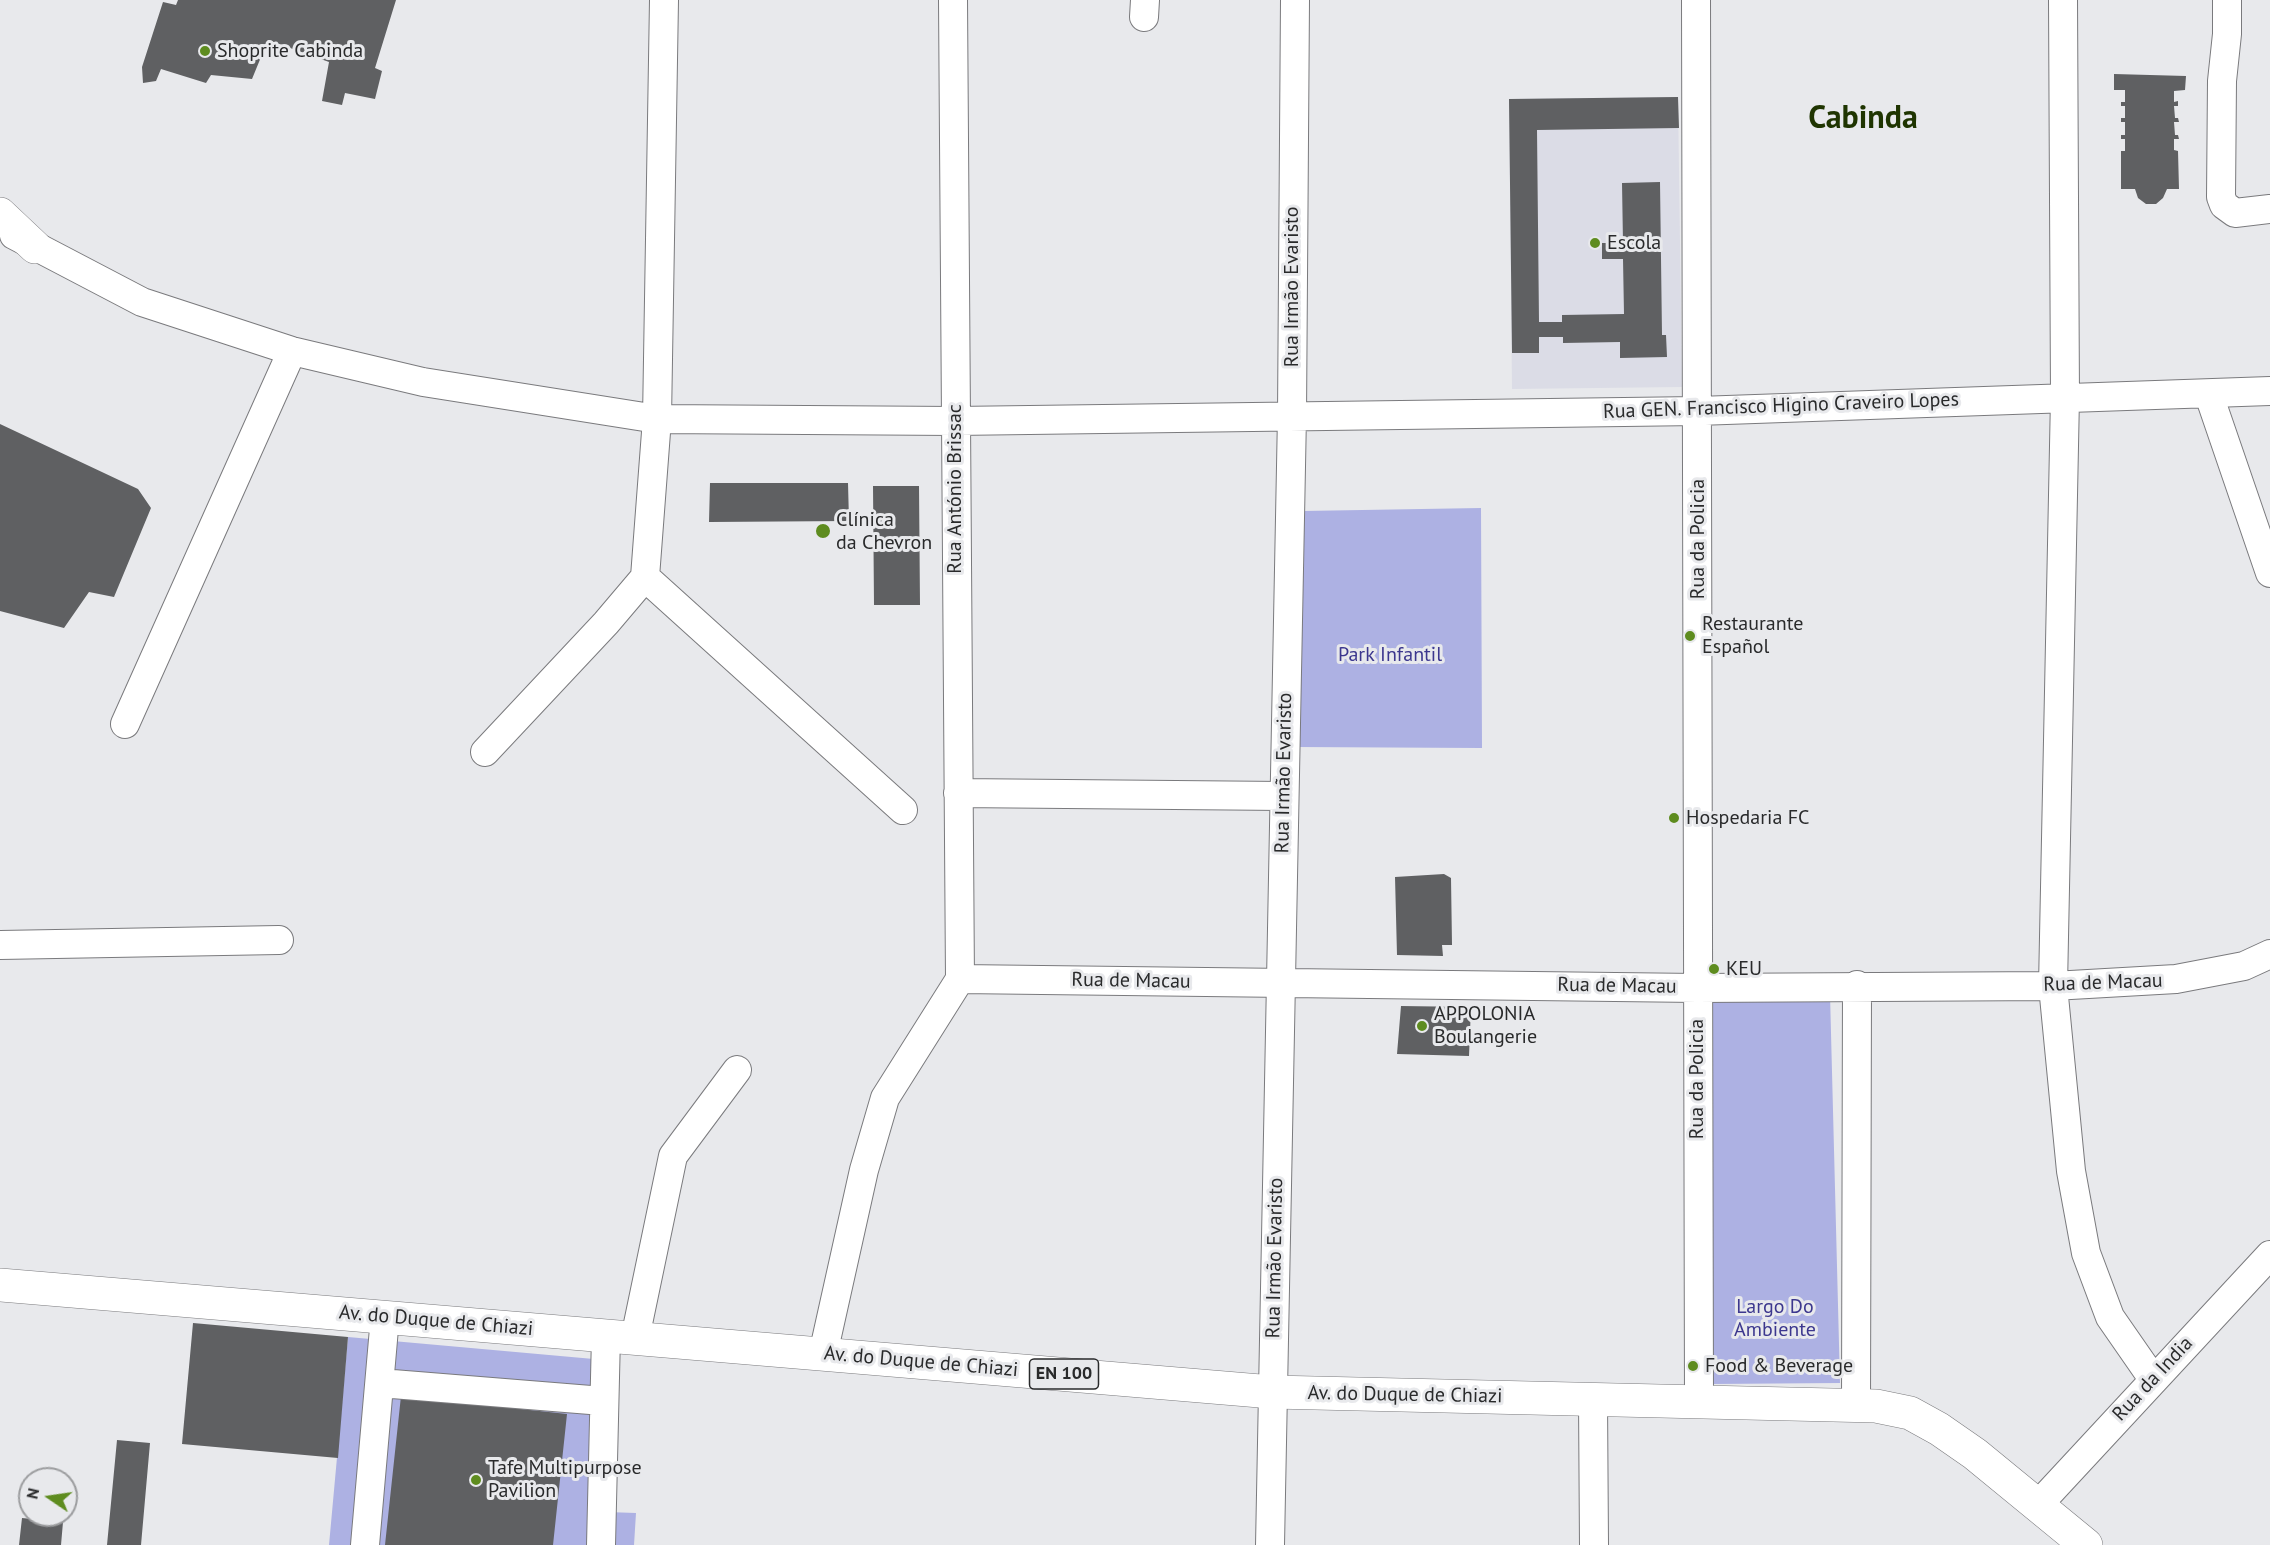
<!DOCTYPE html>
<meta charset="utf-8">
<style>
body{margin:0}
#map{position:relative;width:2270px;height:1545px;overflow:hidden;background:#e8e9ec;font-family:"PT Sans",sans-serif}
canvas{display:block}
.north{position:absolute;left:18px;top:1467px;width:60px;height:60px;box-sizing:border-box;background:#e8e9ec;border:2px solid #9c9d9f;border-radius:50%;rotate:283deg;font-size:16px;font-weight:700;line-height:24px;text-align:center;color:#292a2b}
.north::after{content:'';display:block;margin:auto;width:21px;height:27px;background:#5e8c1f;clip-path:polygon(50% 0,100% 100%,50% 72%,0 100%)}
</style>
<div id="map">
<canvas width="2270" height="1545"></canvas>
<div class="north">N</div>
</div>
<script>
const ctx = document.querySelector('canvas').getContext('2d');
ctx.lineJoin = 'round';
function fill(path, color) { ctx.fillStyle = color; ctx.fill(path, 'evenodd'); }
const shape = rows => new Path2D(rows.map(r => 'M' + r).join(''));
function trace(path, color, width, dash) { ctx.strokeStyle = color; ctx.lineWidth = width; ctx.lineCap = dash ? 'butt' : 'round'; ctx.setLineDash(dash || []); ctx.stroke(path); }
function drawText(font, color, halo, rows, align = 'center') {
  ctx.font = font + ' "PT Sans",sans-serif'; ctx.lineWidth = 6; ctx.setLineDash([]); ctx.textBaseline = 'middle'; ctx.strokeStyle = halo; ctx.fillStyle = color; for (const [text, x, y, turn = 0] of rows) {
    ctx.save(); ctx.translate(x, y); ctx.rotate((+turn || 0) * Math.PI / 180); ctx.textAlign = isNaN(turn) ? turn : align; if (halo) ctx.strokeText(text, 0, 0); ctx.fillText(text, 0, 0); ctx.restore();
  }
}
fill(shape([
 [1678,97,1682,387,1512,389,1509,99]
]), '#dbdce6');
fill(shape([
 [1481,508,1482,748,1297,747,1303,511],
 [1830,994,1840,1383,1713,1384,1708,998],
 [348,1337,616,1361,607,1512,636,1513,634,1545,329,1545]
]), '#adb1e3');
fill(shape([
 [178,0,396,0,375,68,382,71,375,99,345,93,342,105,322,101,329,62,268,40,252,79,211,75,206,83,161,69,156,81,143,83,142,67,163,2,176,5],
 [2114,74,2186,76,2185,90,2174,91,2174,102,2178,101,2178,106,2174,106,2175,118,2178,118,2179,122,2174,122,2175,135,2178,135,2179,139,2174,139,2174,150,2178,151,2179,189,2167,189,2163,198,2156,204,2146,204,2138,198,2135,189,2121,189,2121,151,2125,151,2125,139,2121,139,2121,135,2125,135,2125,122,2121,122,2121,118,2125,118,2125,106,2121,106,2121,102,2125,102,2125,90,2114,90],
 [1678,97,1679,128,1537,130,1539,322,1562,322,1562,315,1624,314,1623,259,1602,259,1602,243,1623,243,1622,183,1660,182,1662,335,1666,335,1667,357,1620,358,1620,342,1563,343,1563,337,1539,337,1539,353,1512,353,1509,99],
 [0,424,138,489,151,508,114,597,89,592,64,628,0,611],
 [710,483,848,483,849,521,709,522],
 [873,486,919,486,920,605,874,605],
 [1444,874,1451,878,1452,945,1442,945,1443,956,1397,955,1395,877],
 [1401,1006,1471,1007,1469,1056,1397,1054],
 [193,1323,348,1337,338,1458,182,1444],
 [401,1396,567,1414,553,1545,385,1545],
 [117,1440,150,1443,141,1545,107,1545],
 [22,1518,63,1522,61,1545,19,1545]
]), '#5f6062');
const minor = shape([
 [953,0,960,979],
 [1696,0,1699,1401],
 [2063,0,2065,397,2053,986,2071,1171,2086,1253,2110,1317,2153,1379],
 [2227,0,2227,34,2222,81,2221,197,2224,205,2235,213,2270,209],
 [1144,17,1145,0],
 [14,235,142,302,292,351,423,382,657,419,955,421,1698,411,2270,391],
 [2209,395,2270,573],
 [645,577,903,810],
 [125,724,292,351],
 [485,752,606,623,645,577,657,419,664,0],
 [958,793,1283,796],
 [0,945,279,940],
 [960,979,1697,988,2053,986,2176,979,2244,966,2270,954],
 [635,1338,673,1156,737,1070],
 [823,1354,864,1170,885,1098,960,979],
 [380,1383,603,1401],
 [1593,1399,1594,1545],
 [1856,1405,1857,985],
 [2038,1505,2270,1255],
 [365,1545,385,1317],
 [601,1545,606,1336],
 [1270,1545,1292,415,1295,0]
]);
const major = shape([
 [0,214,35,247],
 [0,1285,1272,1392,1876,1406,1910,1413,1939,1429,1975,1454,2086,1545]
]);
trace(minor, '#7a7a7d', 30);
trace(major, '#7a7a7d', 34);
trace(minor, '#fff', 28);
trace(major, '#fff', 33);
for (const [x, y, r, color] of [
 [205,51,6,"#5e8c1f"],
 [1595,243,6,"#5e8c1f"],
 [823,531,8,"#5e8c1f"],
 [1690,636,6,"#5e8c1f"],
 [1674,818,6,"#5e8c1f"],
 [1714,969,6,"#5e8c1f"],
 [1422,1026,6,"#5e8c1f"],
 [1693,1366,6,"#5e8c1f"],
 [476,1480,6,"#5e8c1f"]
]) { const dot = new Path2D(); dot.arc(x, y, r, 0, 2 * Math.PI); ctx.fillStyle = color; ctx.fill(dot); trace(dot, '#e8e9ec', 2); }
for (const [x, y, w] of [
 [1064,1374,69]
]) { const box = new Path2D(); box.roundRect(x - w / 2, y - 15, w, 30, 4.5); ctx.fillStyle = '#e8e9ec'; ctx.fill(box); trace(box, '#292a2b', 1.5); }
drawText('bold 18px', '#292a2b', null, [
 ["EN 100",1064,1374]
]);
drawText('20px', '#292a2b', '#e8e9ec', [
 ["Shoprite Cabinda",217,51],
 ["Escola",1607,243],
 ["Clínica",836,520],
 ["da Chevron",836,543],
 ["Restaurante",1702,624],
 ["Español",1702,647],
 ["Hospedaria FC",1686,818],
 ["KEU",1726,969],
 ["APPOLONIA",1434,1014],
 ["Boulangerie",1434,1037],
 ["Food & Beverage",1705,1366],
 ["Tafe Multipurpose",488,1468],
 ["Pavilion",488,1491]
], 'left');
drawText('20px', '#292a2b', '#e8e9ec', [
 ["Rua Irmão Evaristo",1292,287,-90],
 ["Rua GEN. Francisco Higino Craveiro Lopes",1781,406,-2],
 ["Rua António Brissac",955,489,-90],
 ["Rua da Policia",1698,539,-90],
 ["Rua Irmão Evaristo",1284,773,-89],
 ["Rua de Macau",1131,981,1],
 ["Rua de Macau",2103,983,-2],
 ["Rua de Macau",1617,986,1],
 ["Rua da Policia",1697,1079,-90],
 ["Rua Irmão Evaristo",1275,1258,-89],
 ["Av. do Duque de Chiazi",436,1321,5],
 ["Av. do Duque de Chiazi",921,1362,5],
 ["Rua da India",2153,1379,-47],
 ["Av. do Duque de Chiazi",1405,1395,1]
]);
drawText('20px', '#3c378e', '#e8e9ec', [
 ["Park Infantil",1390,655],
 ["Largo Do",1775,1307],
 ["Ambiente",1775,1330]
]);
drawText('bold 32px', '#1f3501', '#e8e9ec', [
 ["Cabinda",1863,119]
]);
</script>
